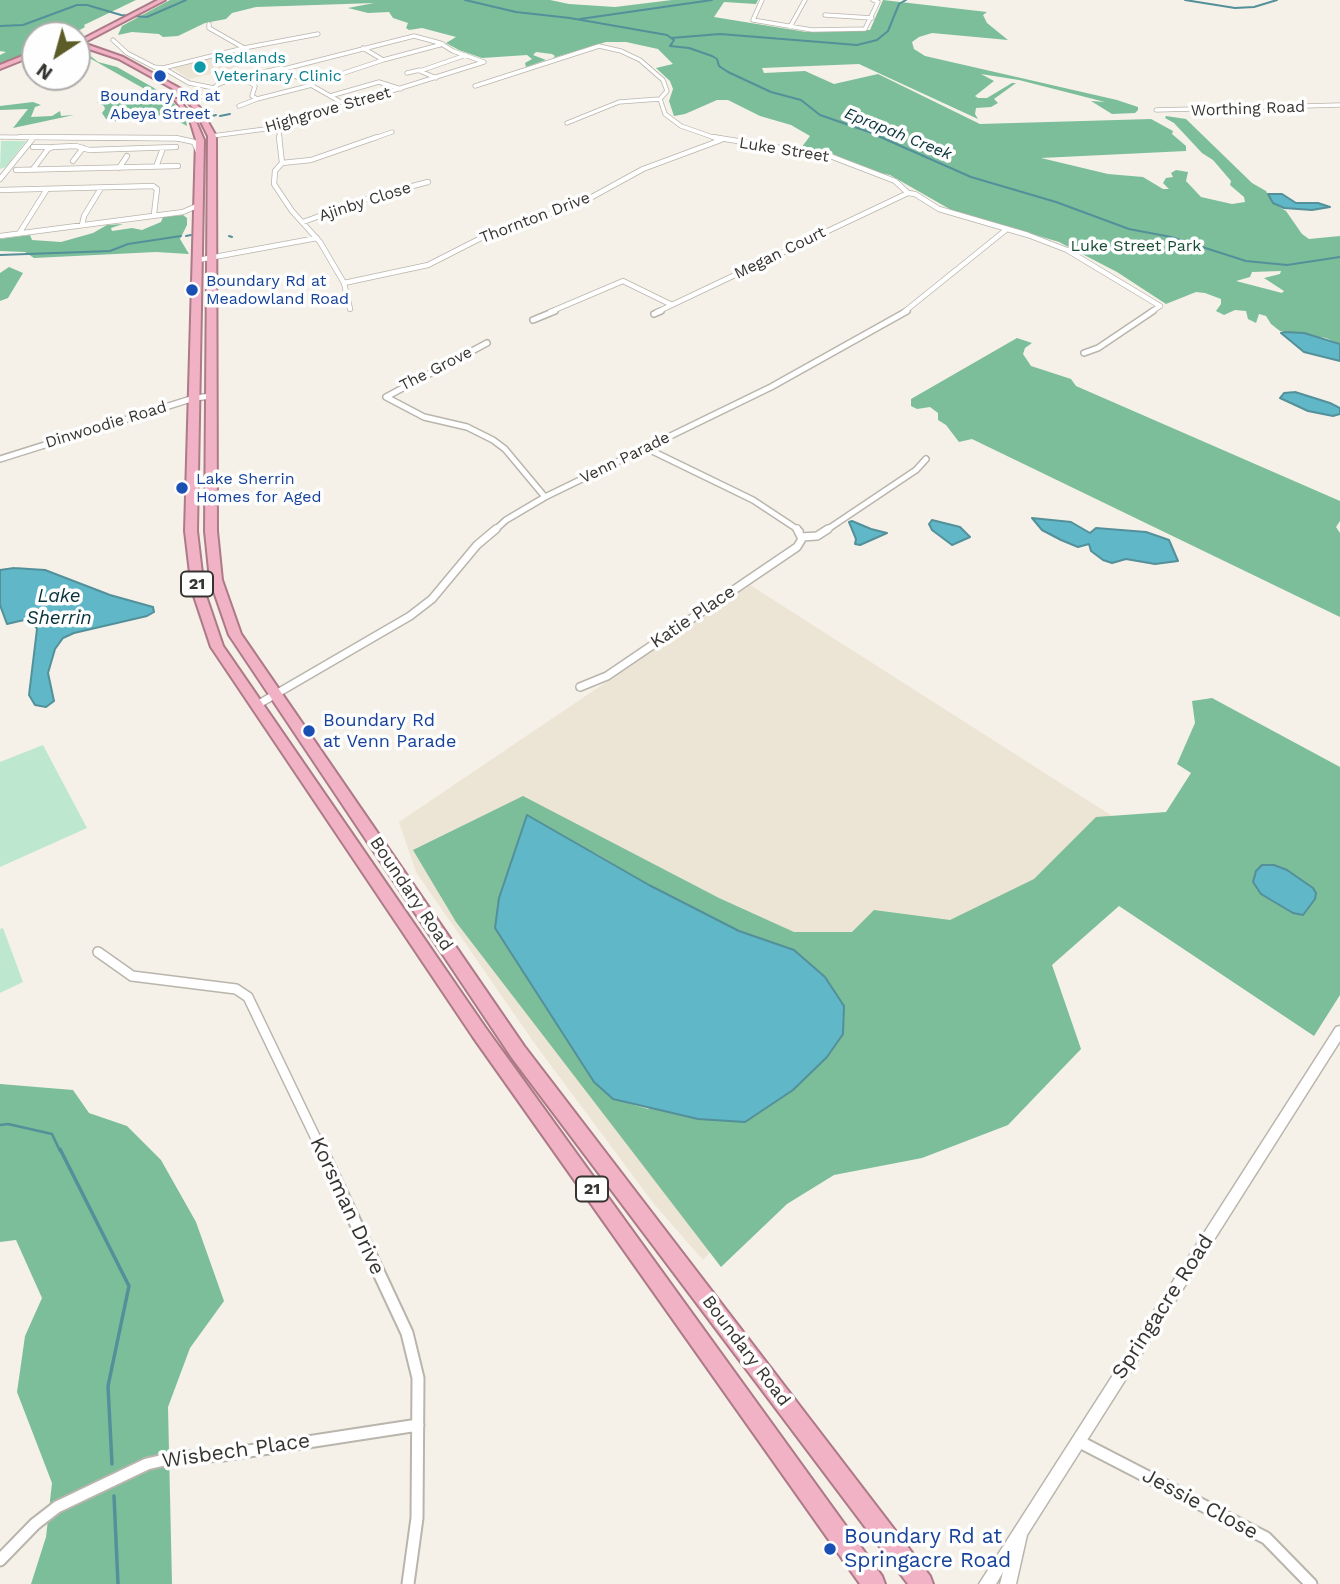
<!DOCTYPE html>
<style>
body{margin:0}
#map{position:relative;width:1340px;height:1584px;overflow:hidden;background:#f5f1e8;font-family:"Work Sans",sans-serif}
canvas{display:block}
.north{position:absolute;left:21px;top:21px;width:70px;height:70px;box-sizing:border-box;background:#fefefe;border:2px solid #aeadac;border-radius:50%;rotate:216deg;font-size:19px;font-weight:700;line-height:28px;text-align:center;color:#363431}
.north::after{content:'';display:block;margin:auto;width:24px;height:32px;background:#5c5c29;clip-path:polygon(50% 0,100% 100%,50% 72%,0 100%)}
</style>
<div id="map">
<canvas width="1340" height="1584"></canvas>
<div class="north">N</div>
</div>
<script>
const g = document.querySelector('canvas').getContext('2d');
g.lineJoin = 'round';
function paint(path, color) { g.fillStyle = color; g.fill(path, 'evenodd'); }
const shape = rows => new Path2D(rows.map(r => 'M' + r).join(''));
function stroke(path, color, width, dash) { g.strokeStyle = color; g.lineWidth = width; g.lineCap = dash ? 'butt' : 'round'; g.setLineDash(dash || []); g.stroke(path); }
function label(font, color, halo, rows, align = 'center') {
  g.font = font + ' "Work Sans",sans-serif'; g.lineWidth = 7; g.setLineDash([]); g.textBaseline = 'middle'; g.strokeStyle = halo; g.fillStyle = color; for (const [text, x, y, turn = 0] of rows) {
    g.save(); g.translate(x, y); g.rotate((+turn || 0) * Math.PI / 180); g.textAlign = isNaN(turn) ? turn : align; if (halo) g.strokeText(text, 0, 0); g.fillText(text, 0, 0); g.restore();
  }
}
const built = shape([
 [238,52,256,63,189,79,171,67],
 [750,585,1120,821,703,1260,654,1204,535,1044,416,872,399,822]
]);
const green = shape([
 [1,141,26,141,6,167,0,169],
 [43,745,87,828,0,867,0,762],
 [3,928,23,982,0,993,0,929]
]);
const forest = shape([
 [0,0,136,0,84,25,85,27,71,35,35,35,35,50,0,64,0,55,6,52,0,51],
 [170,0,550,0,569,4,615,7,672,0,758,0,756,4,724,2,714,17,806,32,870,30,883,0,987,12,983,15,987,23,1008,40,932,33,919,37,912,42,914,49,925,56,1117,100,1138,107,1138,110,1135,113,1112,114,1091,101,1105,102,1019,80,981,74,994,81,975,96,978,98,987,98,1012,83,1016,83,994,99,998,103,991,107,976,108,975,114,978,119,859,64,762,68,764,73,805,71,834,84,878,74,980,124,1151,119,1173,131,1172,134,1186,146,1186,151,1041,158,1108,174,1143,177,1163,189,1169,189,1163,183,1166,178,1173,177,1171,173,1176,170,1188,172,1186,181,1201,197,1232,204,1245,202,1244,197,1230,185,1231,181,1213,160,1202,153,1174,123,1165,118,1166,116,1186,119,1252,183,1266,191,1273,203,1286,211,1302,234,1309,239,1340,236,1340,344,1326,338,1280,331,1271,324,1266,316,1259,314,1256,323,1248,319,1246,311,1235,310,1224,315,1216,311,1221,304,1221,299,1205,293,1196,292,1166,304,1117,272,1059,242,953,211,890,175,871,171,833,154,801,148,810,136,791,125,760,116,728,100,717,100,685,114,674,116,669,101,673,89,670,81,656,68,673,64,658,49,626,42,606,42,553,58,555,56,552,54,536,52,533,55,546,60,526,67,525,63,532,59,527,55,482,58,459,50,446,43,456,37,422,28,409,30,406,28,408,23,393,18,389,12,368,13,348,8,374,3,256,7,232,13,226,19,205,23,178,36,163,37,159,34,132,32,118,35,122,26],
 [1281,271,1280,274,1264,278,1284,291,1282,293,1236,281,1250,277,1252,272],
 [77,51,88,54,98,62,117,67,154,88,170,99,185,116,187,126,170,117,144,119,144,111,119,116,119,122,106,119,102,113,105,109,104,106,97,102,137,97,150,92],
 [33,102,41,105,35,107,31,117,52,116,60,111,61,116,74,115,13,128,28,109,0,110,0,106],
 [183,215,187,218,187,225,180,239,189,254,156,252,34,258,25,252,0,251,0,239,30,235,32,240,61,242,93,233,107,225,123,224,111,228,112,231,132,228,142,230,161,222,163,217],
 [9,267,23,273,8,298,0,301,0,273],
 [1017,338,1032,343,1025,348,1023,354,1031,366,1071,379,1076,386,1340,501,1340,521,1336,527,1340,533,1340,617,972,439,959,442,946,425,938,420,938,413,930,407,917,409,911,406,911,399],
 [1212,698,1340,767,1340,995,1314,1036,1119,906,1052,965,1081,1049,1008,1125,922,1158,834,1175,787,1204,721,1267,456,922,413,850,523,796,719,898,794,932,852,932,874,910,950,920,1034,879,1096,817,1166,812,1191,773,1177,764,1195,723,1192,701],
 [595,853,649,885,739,931,794,950,825,977,648,1109,613,1099,594,1082,496,928],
 [1287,870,1313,888,1293,913,1261,894],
 [0,1084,73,1090,89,1113,127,1126,161,1160,196,1222,224,1301,190,1348,168,1407,172,1584,31,1584,46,1537,52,1483,17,1392,25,1336,42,1298,16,1240,0,1242]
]);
const water = shape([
 [1268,194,1282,194,1296,203,1318,203,1330,207,1312,210,1284,208,1273,203,1268,194],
 [1285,332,1304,333,1340,344,1340,361,1304,352,1281,333,1285,332],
 [1295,392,1330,403,1340,408,1340,414,1333,416,1308,411,1280,398,1284,393,1295,392],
 [1032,518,1071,522,1090,533,1096,528,1146,532,1169,540,1178,561,1155,564,1126,559,1112,563,1103,560,1091,551,1089,544,1078,547,1061,540,1042,530,1032,518],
 [932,520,960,527,970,537,952,545,932,530,929,524,932,520],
 [852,521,871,529,887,533,860,545,855,544,856,539,849,522,852,521],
 [14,568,45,570,110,595,153,607,154,612,147,616,74,633,63,638,55,649,48,673,54,701,46,707,35,705,29,695,37,629,32,621,24,620,7,624,0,605,0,570,14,568],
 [527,815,649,885,739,931,794,950,825,977,844,1006,843,1034,827,1057,793,1090,745,1122,698,1119,613,1099,594,1082,495,928,499,898,527,815],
 [1262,865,1274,865,1287,870,1313,888,1316,893,1315,899,1303,915,1293,913,1261,894,1253,882,1256,871,1262,865]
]);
const streamFar2 = shape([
 [465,0,516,12,570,18,667,35,674,40,670,46,689,48,712,56,717,59,719,66,728,72,771,92,801,100,820,115,869,132,971,177,1056,202,1129,229,1171,237,1246,261,1287,265,1340,257],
 [1185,0,1235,8,1254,7,1277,0],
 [580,19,712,0],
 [0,26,23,25,77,5,87,5,121,15,147,17,186,0],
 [671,38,720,34,857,45,877,40,888,31,899,4,906,0],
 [176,110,186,117],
 [212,116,216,115],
 [220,116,230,114],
 [186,236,191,235],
 [229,236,232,237],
 [0,255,110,251,128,244,181,236]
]);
const streamFar1 = shape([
 [0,1125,8,1124,52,1134,60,1151]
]);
const stream = shape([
 [60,1149,129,1286,108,1386,112,1464],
 [114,1496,118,1584]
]);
const minorFar5 = shape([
 [762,0,753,20,812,30,865,29,878,2,873,0],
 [825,15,872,18],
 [209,24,209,28,244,48],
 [790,27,805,0],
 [113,40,127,53,154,67,163,68,189,83,214,88],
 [383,60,443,44],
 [163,68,244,48,318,34],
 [284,69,414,36,440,43,453,51,484,62],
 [344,73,383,60,363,48],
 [407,73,420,70],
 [242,77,255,86,252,96,257,99,312,85],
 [436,78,420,71,466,55],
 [475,86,599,46,621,51,640,60,663,80,667,91,660,99,665,114,681,126,718,139],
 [330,96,379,82,401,89],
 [179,102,208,95,217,85,229,80,281,68,346,105],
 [239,106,257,99],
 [1156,110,1340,105],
 [567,123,619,102,660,99],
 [273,128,279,132,280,139],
 [212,136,273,128,484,62],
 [0,137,180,139],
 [372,139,392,132]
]);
const minorFar4 = shape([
 [20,137,176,138,194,142,200,156],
 [279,137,282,163,275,171,274,184,292,211,320,242,344,283,350,309],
 [713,137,830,156,895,181,908,193,915,194,939,209,1028,235,1067,250,1160,306,1151,312],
 [33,147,50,147],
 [73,161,83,148],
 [282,163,311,160,377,137],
 [156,167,163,148],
 [119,168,127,156],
 [33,169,48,149,53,147,76,146,89,150,176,147],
 [16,170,178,166],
 [0,179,34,137],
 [0,190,153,186,157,189,154,214],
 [303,222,378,195,428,182],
 [82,225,84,216,101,188],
 [20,232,47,189],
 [0,236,183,212,199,205],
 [198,260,317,238],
 [344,283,428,265,483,237,581,203,643,169,721,140],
 [550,312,623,281,672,305],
 [657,312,908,193],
 [904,312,1007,229]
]);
const minorFar3 = shape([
 [654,314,661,311],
 [533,320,555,311],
 [487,343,386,397,424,417,467,427,493,440,505,449,545,497],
 [1084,353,1098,348,1153,311],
 [646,448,753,500,800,531],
 [0,459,194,398,212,396],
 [494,531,506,520,545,497,771,387,907,311],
 [825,531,916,470,926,459]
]);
const minorFar2 = shape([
 [801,537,817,536,828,529],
 [580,687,607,676,797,547,802,539,797,529],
 [257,705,410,616,432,599,477,545,496,529]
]);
const minorFar1 = shape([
 [98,952,132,976,236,989,248,997,322,1151]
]);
const minor = shape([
 [321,1149,407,1333,418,1378,417,1518,408,1584],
 [1078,1441,1266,1538,1311,1584],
 [0,1560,35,1524,57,1507,147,1464,173,1458,223,1455,418,1425]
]);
const tertiary = shape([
 [1340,1026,1340,1041,1027,1535,1016,1584,1000,1584,1003,1572,996,1584,979,1584,1336,1027,1340,1026]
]);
const trunk = shape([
 [158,0,165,0,83,43,123,57,181,89,200,108,216,136,217,531,222,580,241,634,524,1046,930,1576,933,1584,908,1584,512,1058,229,635,210,580,205,531,208,136,195,110,177,91,119,59,77,45,77,42,158,0],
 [35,51,35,55,0,69,0,65,35,51],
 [174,99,178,99,195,119,204,140,197,531,204,590,223,646,485,1027,882,1576,885,1584,860,1584,473,1037,211,647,192,590,185,531,196,140,190,120,174,99]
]);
const markers = [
 [200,67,7,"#0f9aa8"],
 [160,76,7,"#1a4fb4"],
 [192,290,7,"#1a4fb4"],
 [182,488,7,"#1a4fb4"],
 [309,731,7,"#1a4fb4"],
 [830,1549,7,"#1a4fb4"]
];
const farCulturenames = [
 ["Redlands",214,58],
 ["Veterinary Clinic",214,76]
];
const farTransitnames = [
 ["Boundary Rd at",160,96,"center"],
 ["Abeya Street",160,114,"center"],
 ["Boundary Rd at",206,281],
 ["Meadowland Road",206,299],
 ["Lake Sherrin",196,479],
 ["Homes for Aged",196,497]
];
const farStreetnames = [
 ["Worthing Road",1248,109,-2],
 ["Highgrove Street",328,110,-16],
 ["Luke Street",784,150,9],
 ["Ajinby Close",365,202,-18],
 ["Thornton Drive",535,218,-21],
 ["Megan Court",780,253,-26],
 ["The Grove",436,369,-27],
 ["Dinwoodie Road",106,425,-17],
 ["Venn Parade",625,458,-26]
];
const farWaternames = [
 ["Eprapah Creek",898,134,22]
];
const farParknames = [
 ["Luke Street Park",1136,246]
];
const shields = [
 [197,584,32],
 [592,1189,32]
];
const shieldNames = [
 ["21",197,584],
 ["21",592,1189]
];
const streetNames = [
 ["Katie Place",693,617,-34],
 ["Boundary Road",411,894,56],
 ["Boundary Road",746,1351,53]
];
const transitNames = [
 ["Boundary Rd",323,721],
 ["at Venn Parade",323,742]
];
const waterNames = [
 ["Lake",59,596],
 ["Sherrin",59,618]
];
const nearStreetnames = [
 ["Korsman Drive",347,1206,65],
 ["Springacre Road",1163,1307,-57],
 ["Wisbech Place",236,1451,-8],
 ["Jessie Close",1200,1504,28]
];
const nearTransitnames = [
 ["Boundary Rd at",844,1537],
 ["Springacre Road",844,1561]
];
paint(built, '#ece4d4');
paint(green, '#bde8cf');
paint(forest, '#7bbe99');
paint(water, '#60b7c7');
stroke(water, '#53909a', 2);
stroke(streamFar2, '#53909a', 2);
stroke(streamFar1, '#53909a', 2.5);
stroke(stream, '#53909a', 3.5);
stroke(minorFar5, '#b9b5ac', 5);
stroke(minorFar4, '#b9b5ac', 6);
stroke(minorFar3, '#b9b5ac', 8);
stroke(minorFar2, '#b9b5ac', 10);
stroke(minorFar1, '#b9b5ac', 12);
stroke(minor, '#b9b5ac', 15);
stroke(tertiary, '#b9b5ac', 3);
stroke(trunk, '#ad7a87', 4);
stroke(minorFar5, '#fff', 3.5);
stroke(minorFar4, '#fff', 4.5);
stroke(minorFar3, '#fff', 5);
stroke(minorFar2, '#fff', 7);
stroke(minorFar1, '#fff', 9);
stroke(minor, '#fff', 11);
paint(tertiary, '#fff');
paint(trunk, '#f0b2c4');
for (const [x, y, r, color] of markers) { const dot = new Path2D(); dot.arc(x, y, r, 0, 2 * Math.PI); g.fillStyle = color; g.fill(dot); stroke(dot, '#fefefe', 2.5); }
label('16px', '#0d838f', '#fefefe', farCulturenames, 'left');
label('16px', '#164399', '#fefefe', farTransitnames, 'left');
label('16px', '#363431', '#fefefe', farStreetnames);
label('italic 16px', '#07333a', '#fefefe', farWaternames);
label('16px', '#1a4d35', '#fefefe', farParknames);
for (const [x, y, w] of shields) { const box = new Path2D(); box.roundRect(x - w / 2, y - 12.5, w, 25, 5); g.fillStyle = '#fefefe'; g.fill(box); stroke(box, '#363431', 2); }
label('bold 16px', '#363431', null, shieldNames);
label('18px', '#363431', '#fefefe', streetNames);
label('18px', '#164399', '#fefefe', transitNames, 'left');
label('italic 19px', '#07333a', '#fefefe', waterNames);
label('21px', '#363431', '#fefefe', nearStreetnames);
label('21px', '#164399', '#fefefe', nearTransitnames, 'left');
</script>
